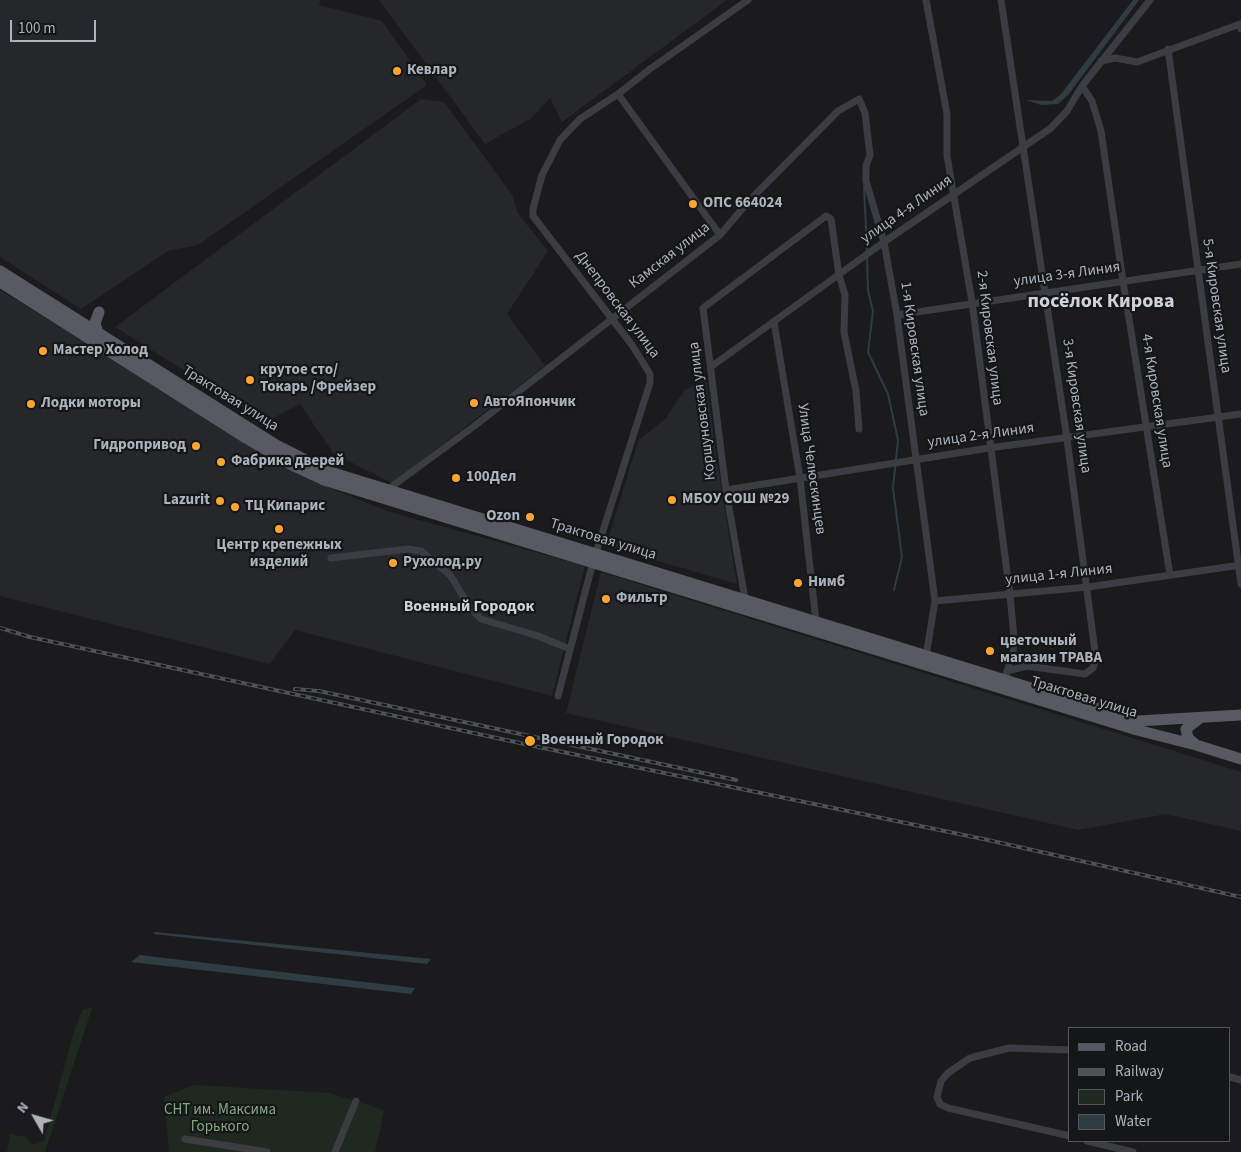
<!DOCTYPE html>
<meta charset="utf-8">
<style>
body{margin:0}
#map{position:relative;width:1241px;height:1152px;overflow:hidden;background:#1b1b1d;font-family:"Source Sans 3",sans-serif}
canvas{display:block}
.legend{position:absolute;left:1068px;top:1027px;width:162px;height:115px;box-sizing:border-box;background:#151618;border:1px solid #52555a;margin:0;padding:6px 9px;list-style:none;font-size:15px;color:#adb3bd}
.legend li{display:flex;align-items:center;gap:10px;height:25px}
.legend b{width:25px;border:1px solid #52555a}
.north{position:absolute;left:10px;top:1092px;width:50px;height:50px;-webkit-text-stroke:4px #151618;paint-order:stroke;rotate:308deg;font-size:14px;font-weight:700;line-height:20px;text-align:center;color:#adb3bd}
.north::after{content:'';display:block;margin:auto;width:18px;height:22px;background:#adb3bd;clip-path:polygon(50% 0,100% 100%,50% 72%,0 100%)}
.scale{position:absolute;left:10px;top:20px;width:86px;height:22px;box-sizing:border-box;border:2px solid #adb3bd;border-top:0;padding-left:6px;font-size:15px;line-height:18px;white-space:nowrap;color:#adb3bd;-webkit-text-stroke:4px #151618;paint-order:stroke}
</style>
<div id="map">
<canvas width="1241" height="1152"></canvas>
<ul class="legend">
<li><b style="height:6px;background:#575a62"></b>Road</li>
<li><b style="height:6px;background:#4e5158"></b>Railway</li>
<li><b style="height:14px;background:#202920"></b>Park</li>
<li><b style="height:14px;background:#2f3c43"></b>Water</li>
</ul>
<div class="north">N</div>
<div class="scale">100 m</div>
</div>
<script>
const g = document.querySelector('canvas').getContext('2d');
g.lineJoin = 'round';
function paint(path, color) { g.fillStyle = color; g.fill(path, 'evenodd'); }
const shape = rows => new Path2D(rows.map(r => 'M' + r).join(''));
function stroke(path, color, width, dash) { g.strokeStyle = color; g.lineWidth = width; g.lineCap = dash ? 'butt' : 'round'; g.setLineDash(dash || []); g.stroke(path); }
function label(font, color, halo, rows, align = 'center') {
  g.font = font + ' "Source Sans 3",sans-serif'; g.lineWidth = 4.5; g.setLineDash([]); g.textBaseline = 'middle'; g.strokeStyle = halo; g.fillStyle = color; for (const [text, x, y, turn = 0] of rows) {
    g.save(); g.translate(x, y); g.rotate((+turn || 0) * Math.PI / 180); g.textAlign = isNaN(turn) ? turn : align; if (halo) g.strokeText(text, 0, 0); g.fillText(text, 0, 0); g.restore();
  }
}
const built = shape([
 [0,0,320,0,319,5,382,21,427,85,198,245,168,251,81,309,0,257],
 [379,0,727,0,562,122,550,98,530,119,485,144],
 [421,99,444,102,513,196,517,212,548,251,507,314,545,366,392,483,333,453,300,404,266,422,115,327],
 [0,290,313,481,387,511,585,566,552,696,295,630,270,664,0,596],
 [706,378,716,454,737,584,606,546,638,441,666,418,684,391],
 [601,572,1241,772,1241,831,1166,814,1078,830,566,713]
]);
const green = shape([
 [92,1008,45,1152,7,1152,10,1134,26,1137,32,1145,44,1141,74,1031,83,1009],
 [194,1085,330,1093,384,1110,375,1152,169,1152,164,1097]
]);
const water = shape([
 [1133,0,1139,0,1068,95,1058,104,1041,105,1026,100,1052,101,1061,94],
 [155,932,431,959,427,964,153,934],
 [140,955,415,988,411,994,131,962]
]);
const stream = shape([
 [864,186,867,251],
 [867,256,868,291,873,311,868,352,888,394,898,440,893,488,902,557,894,590]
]);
const minor = shape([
 [926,0,947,114,947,156,972,302,1010,595,1014,638,1013,653,1006,675],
 [1001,0,1067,439,1096,659,1093,668,1085,674,1027,666,1007,671],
 [1168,49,1241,584],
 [1101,61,1115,58,1137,62,1240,24,1241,29],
 [1082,86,1092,101,1101,131,1123,281,1170,575],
 [618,94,720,235],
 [897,315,1241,264],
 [774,322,800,478,816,621],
 [712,366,884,242,1051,128,1067,111,1082,86,1150,0],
 [387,490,473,427,720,235,748,202,838,111,859,99,865,113,870,155,866,166,866,181,884,242,897,315,935,601],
 [726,490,989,448,1241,414],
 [331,558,408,549,421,551,450,575,469,606,481,619,538,636,570,649],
 [745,599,726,490,703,308,826,216,831,219,839,275,845,295,844,332,856,391,859,429],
 [926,656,935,601,1088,587,1241,565],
 [558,696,593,562,650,383,650,374,632,345,533,216,533,209,542,175,560,140,580,119,618,94,650,69,748,0],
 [1070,1050,1009,1048,970,1058,948,1073,941,1081,937,1097,940,1104,948,1108,1070,1136],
 [1230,1077,1241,1080],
 [185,1139,267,1152],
 [1087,1141,1133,1152],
 [335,1152,356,1101]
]);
const primary = shape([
 [0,271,276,445,327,471,1138,721,1241,715],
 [0,282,246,438,292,465,324,480,1137,730,1196,745],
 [98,333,95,323,99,312],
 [1200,718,1186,729,1188,738,1196,745,1241,759]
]);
const rail = shape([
 [0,628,30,637,529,745,988,840,1241,897],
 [295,689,319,691,736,780]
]);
const markers = [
 [397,71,5,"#fda433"],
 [693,204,5,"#fda433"],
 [43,351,5,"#fda433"],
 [250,380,5,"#fda433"],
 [474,403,5,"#fda433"],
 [31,404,5,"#fda433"],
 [196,446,5,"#fda433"],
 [221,462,5,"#fda433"],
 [456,478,5,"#fda433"],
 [672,500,5,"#fda433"],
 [220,501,5,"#fda433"],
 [235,507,5,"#fda433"],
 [530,517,5,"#fda433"],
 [279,529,5,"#fda433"],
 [393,563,5,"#fda433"],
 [798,583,5,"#fda433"],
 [606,599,5,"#fda433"],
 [990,651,5,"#fda433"],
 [530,741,6,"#fda433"]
];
const poiNames = [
 ["Кевлар",407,71],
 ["ОПС 664024",703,204],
 ["Мастер Холод",53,351],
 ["крутое сто/",260,371],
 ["Токарь /Фрейзер",260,388],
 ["АвтоЯпончик",484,403],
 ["Лодки моторы",41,404],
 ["Гидропривод",186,446,"right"],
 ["Фабрика дверей",231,462],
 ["100Дел",466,478],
 ["МБОУ СОШ №29",682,500],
 ["Lazurit",210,501,"right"],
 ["ТЦ Кипарис",245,507],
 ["Ozon",520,517,"right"],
 ["Центр крепежных",279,546,"center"],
 ["изделий",279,563,"center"],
 ["Рухолод.ру",403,563],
 ["Нимб",808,583],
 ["Фильтр",616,599],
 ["цветочный",1000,642],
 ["магазин ТРАВА",1000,659],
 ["Военный Городок",541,741]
];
const streetNames = [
 ["улица 4-я Линия",907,210,-35],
 ["Камская улица",670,256,-38],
 ["улица 3-я Линия",1067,275,-8],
 ["Днепровская улица",617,305,53],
 ["5-я Кировская улица",1216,306,82],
 ["2-я Кировская улица",989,338,83],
 ["1-я Кировская улица",914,349,82],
 ["Трактовая улица",230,399,32],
 ["4-я Кировская улица",1156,401,81],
 ["3-я Кировская улица",1076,406,82],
 ["Коршуновская улица",703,411,-97],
 ["улица 2-я Линия",981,436,-8],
 ["Улица Челюскинцев",811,469,82],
 ["Трактовая улица",603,540,17],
 ["улица 1-я Линия",1059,575,-6],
 ["Трактовая улица",1084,698,17]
];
const parkNames = [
 ["СНТ им. Максима",220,1111],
 ["Горького",220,1128]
];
const neighbourhoodNames = [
 ["Военный Городок",469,607]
];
const districtNames = [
 ["посёлок Кирова",1101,303]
];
paint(built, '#26272a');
paint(green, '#202920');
paint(water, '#2f3c43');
stroke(stream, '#2f3c43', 2);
stroke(minor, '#3b3d42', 7);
stroke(primary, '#575a62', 11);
stroke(rail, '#4e5158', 4);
stroke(rail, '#151618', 2, [5.5]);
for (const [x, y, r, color] of markers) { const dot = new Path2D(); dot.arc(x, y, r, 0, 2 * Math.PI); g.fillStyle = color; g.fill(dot); stroke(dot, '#151618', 2); }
label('bold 15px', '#adb3bd', '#151618', poiNames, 'left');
label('15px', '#adb3bd', '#151618', streetNames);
label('15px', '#84a983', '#151618', parkNames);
label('bold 16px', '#ced2d9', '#151618', neighbourhoodNames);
label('bold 20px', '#ced2d9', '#151618', districtNames);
</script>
